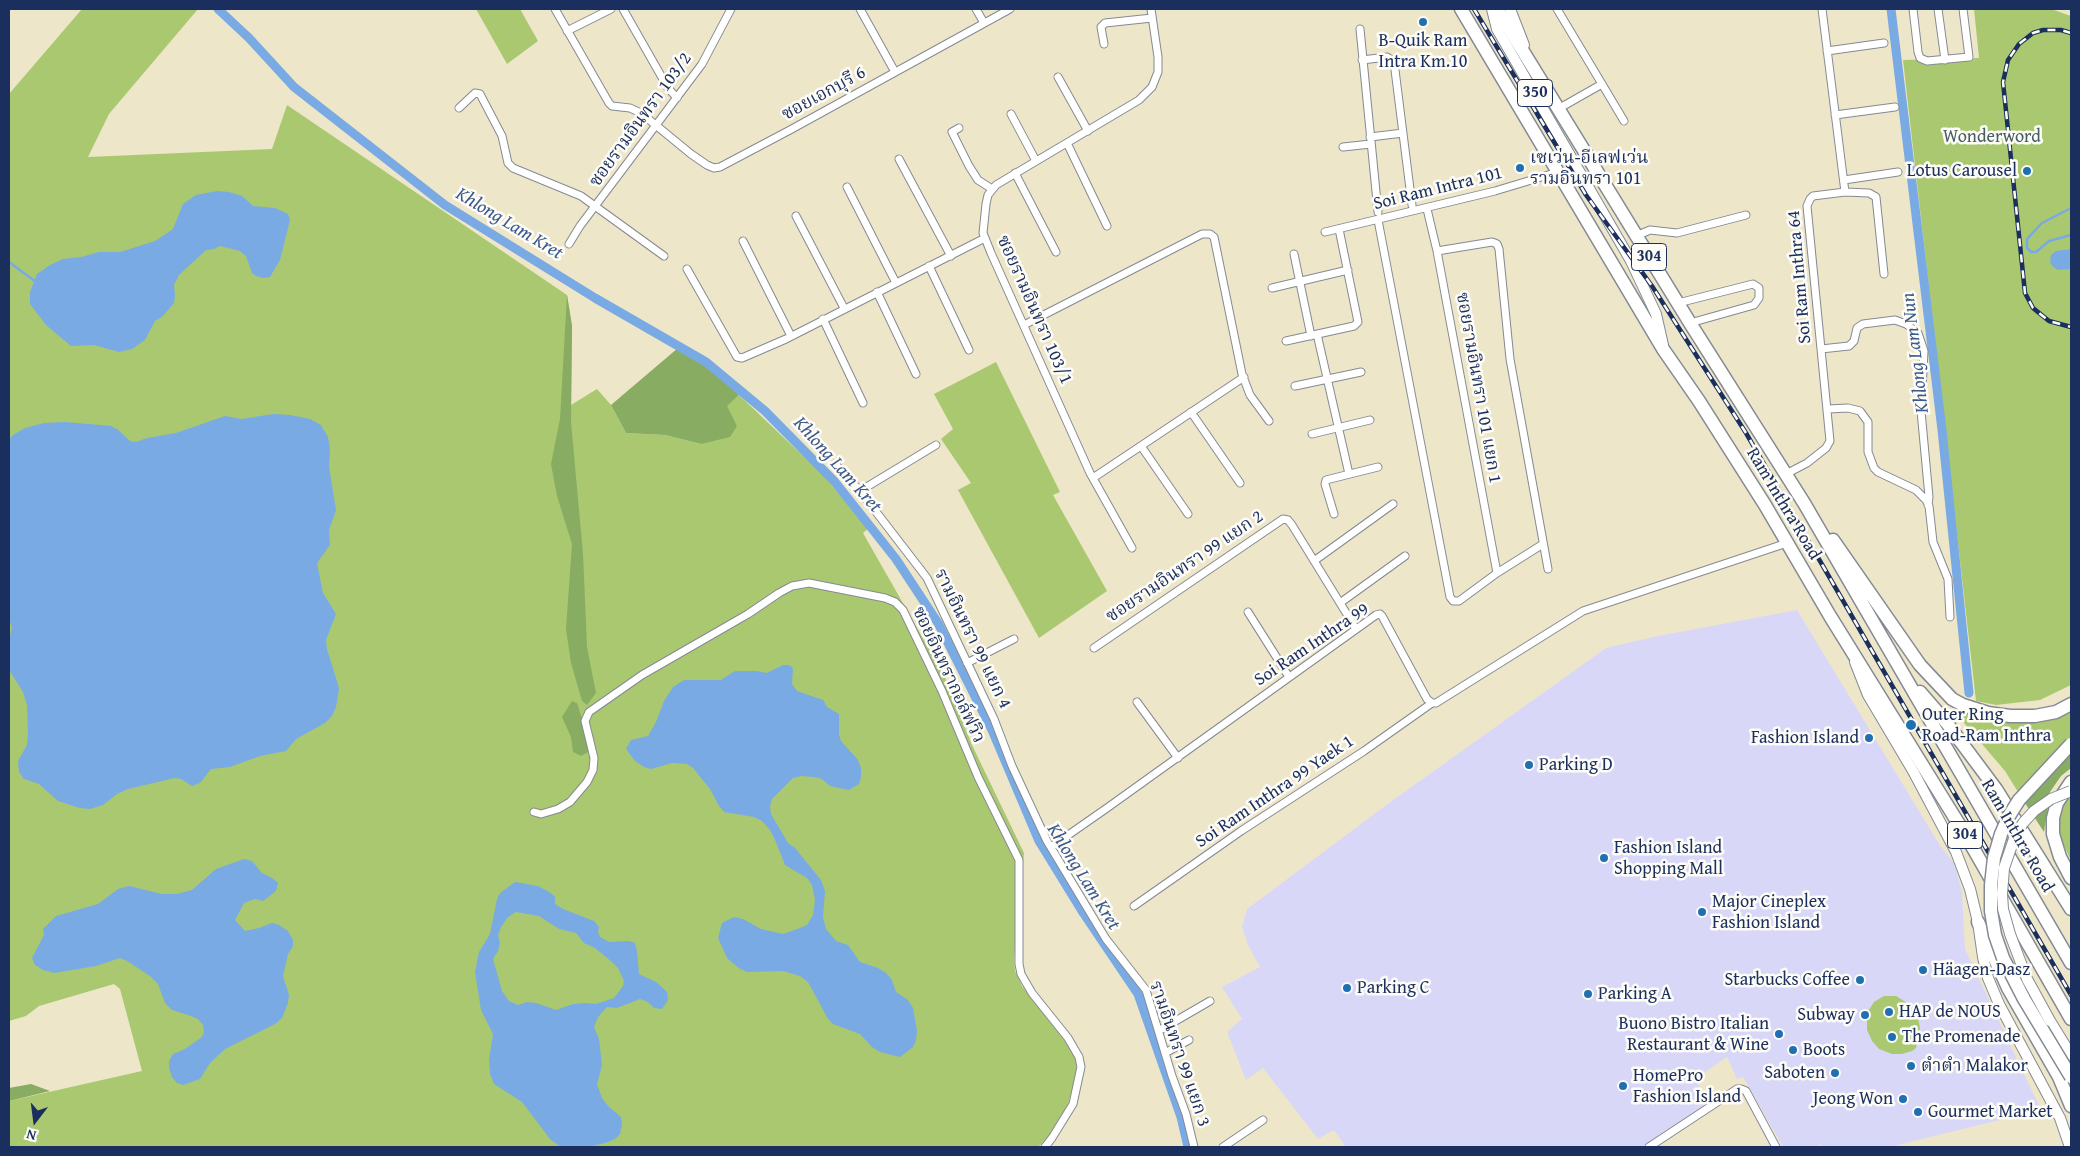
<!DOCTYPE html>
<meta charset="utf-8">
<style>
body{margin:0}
#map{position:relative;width:2080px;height:1156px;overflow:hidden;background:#eee6c9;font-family:"Gentium Book Plus",serif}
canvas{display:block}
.frame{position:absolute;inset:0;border:10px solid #1b2f5e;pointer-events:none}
.north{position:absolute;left:10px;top:1096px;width:50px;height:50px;-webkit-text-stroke:4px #fdfcf7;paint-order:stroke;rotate:195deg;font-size:14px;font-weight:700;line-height:20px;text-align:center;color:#1b2f5e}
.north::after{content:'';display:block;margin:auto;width:18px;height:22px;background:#1b2f5e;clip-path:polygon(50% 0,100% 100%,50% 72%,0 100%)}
</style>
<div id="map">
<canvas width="2080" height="1156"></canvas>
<div class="frame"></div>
<div class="north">N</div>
</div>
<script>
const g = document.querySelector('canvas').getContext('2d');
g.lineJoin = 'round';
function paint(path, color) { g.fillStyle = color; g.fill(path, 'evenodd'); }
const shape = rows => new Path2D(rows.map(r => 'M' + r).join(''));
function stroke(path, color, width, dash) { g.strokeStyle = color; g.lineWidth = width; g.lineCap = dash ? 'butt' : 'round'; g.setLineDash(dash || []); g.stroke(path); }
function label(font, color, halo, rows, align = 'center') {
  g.font = font + ' "Gentium Book Plus","Noto Serif Thai",serif'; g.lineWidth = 5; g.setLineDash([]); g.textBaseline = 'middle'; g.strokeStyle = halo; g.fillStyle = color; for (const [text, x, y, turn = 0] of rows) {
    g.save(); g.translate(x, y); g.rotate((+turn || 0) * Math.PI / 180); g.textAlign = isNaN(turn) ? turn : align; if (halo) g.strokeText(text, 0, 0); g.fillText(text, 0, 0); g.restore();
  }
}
const built = shape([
 [1797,610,1939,844,1954,863,1962,892,1965,949,2041,1110,1889,1147,1823,1147,1821,1144,1814,1147,1783,1147,1743,1077,1737,1079,1727,1057,1695,1079,1711,1104,1645,1147,1346,1147,1334,1130,1318,1139,1263,1068,1246,1080,1227,1032,1242,1019,1222,987,1260,967,1248,945,1242,927,1247,909,1389,803,1606,648,1653,637]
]);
const green = shape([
 [82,9,198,9,109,114,88,157,272,149,287,105,567,295,572,326,571,405,597,389,611,405,626,433,665,435,701,444,737,426,726,406,739,395,823,475,869,528,863,533,945,677,972,745,1024,853,1014,959,1015,971,1022,986,1075,1054,1076,1062,1077,1072,1067,1108,1053,1133,1038,1147,9,1147,9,1101,142,1071,120,989,114,984,39,1006,26,1016,9,1021,9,94],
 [476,9,520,9,538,41,507,64],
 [1974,9,2051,9,2071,16,2071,685,2040,700,1996,705,1976,701,1903,60,1979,58],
 [996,362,1060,492,1053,495,1107,591,1039,638,958,490,971,483,941,439,953,429,934,394],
 [2071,707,2071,748,2023,800,2005,771,1964,723,1957,709,1985,720,2014,723,2056,716],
 [2071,791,2071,861,2059,834,2060,807],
 [1884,996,1896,996,1912,1006,1918,1018,1920,1028,1916,1048,1912,1051,1902,1054,1892,1054,1879,1049,1872,1041,1867,1030,1867,1013,1874,1002]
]);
const forest = shape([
 [567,295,572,326,571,422,583,554,587,647,596,693,587,705,582,701,571,663,566,629,572,544,557,496,551,464,560,419],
 [678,348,706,365,739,395,727,406,737,426,730,437,701,444,665,435,626,433,611,405],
 [572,701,577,703,587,734,588,752,581,756,573,752,571,737,562,717],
 [2071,748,2071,768,2061,776,2050,792,2044,832,2023,800],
 [31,1084,50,1091,9,1101,9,1088]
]);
const water = shape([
 [217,191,229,192,242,196,253,206,275,208,288,214,290,220,280,260,270,277,263,278,256,276,252,273,246,256,240,251,220,246,214,249,206,250,179,275,174,285,175,296,174,303,162,317,155,321,145,340,132,349,119,352,94,345,71,346,46,325,30,304,30,292,37,274,50,265,63,259,81,257,99,252,120,252,155,241,173,229,183,204,196,195],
 [2071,249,2071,269,2058,270,2052,266,2050,262,2051,255,2056,251],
 [273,414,290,415,310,419,321,425,328,437,330,450,329,467,336,510,329,530,330,545,317,563,323,593,336,614,326,640,327,649,339,688,336,707,332,716,325,723,296,739,286,751,260,756,230,767,211,769,200,783,192,786,181,779,175,778,128,789,117,794,103,805,90,809,80,808,58,801,39,784,24,779,19,772,18,761,27,745,28,734,27,705,23,692,9,670,9,640,12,627,9,619,9,440,13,435,25,428,44,423,65,422,111,426,117,429,130,441,136,442,147,438,176,433,225,416,242,419],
 [783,665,789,665,793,668,792,684,797,691,823,700,827,707,839,714,839,735,841,741,858,760,861,768,861,778,859,784,849,790,830,786,822,779,815,777,801,776,793,778,772,799,770,806,771,814,788,843,795,848,821,880,825,891,823,917,826,929,836,941,848,945,860,962,878,968,886,973,892,980,896,992,908,1000,913,1008,917,1031,916,1040,913,1047,900,1057,880,1052,872,1047,860,1034,833,1024,828,1019,808,982,800,976,783,971,748,972,740,969,727,958,718,938,722,923,734,917,743,919,761,929,783,934,800,928,807,925,813,915,815,900,812,885,807,878,785,865,776,842,770,830,762,821,754,817,724,812,719,806,710,789,693,768,687,764,672,763,651,769,644,767,635,761,626,749,631,740,648,736,656,722,664,701,673,687,684,680,721,680,735,671,757,671,767,673],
 [244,859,252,861,262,873,272,878,278,883,276,891,263,901,255,899,244,903,235,920,245,931,259,928,272,923,279,925,288,931,293,940,293,946,288,954,283,976,289,995,288,1003,282,1018,275,1024,225,1049,210,1063,200,1079,183,1085,177,1083,172,1077,169,1068,169,1061,173,1054,185,1049,202,1037,204,1032,203,1025,198,1019,191,1016,172,1010,165,1003,158,984,150,976,127,961,120,958,96,966,54,973,43,970,35,965,32,958,44,935,43,929,56,916,98,904,118,889,129,886,162,894,177,894,192,890,216,869],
 [515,882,538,886,551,893,555,897,555,904,563,909,594,921,599,927,598,932,600,937,609,942,629,941,635,943,637,951,639,974,656,982,667,992,668,1000,662,1009,654,1008,648,1002,640,999,617,1008,607,1007,598,1017,594,1027,599,1039,602,1065,597,1084,602,1098,608,1106,621,1117,622,1125,620,1134,615,1139,605,1143,587,1147,561,1147,550,1139,522,1102,494,1084,490,1074,489,1060,493,1034,481,1010,475,972,479,952,490,934,497,899,500,893],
 [516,912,539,916,559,929,576,933,584,943,595,948,612,962,618,968,624,981,623,986,614,998,596,1004,586,1003,573,1004,556,1010,536,1003,527,1002,518,1005,509,1001,502,991,493,959,498,951,500,943,498,935,501,927,508,917]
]);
const stream = shape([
 [2071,208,2042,223,2027,239,2027,248,2031,252,2036,252,2049,241,2071,235],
 [9,262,36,282]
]);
const canal = shape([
 [218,9,249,38,294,87,445,205,595,298,706,362,765,411,835,482,896,559,938,623,992,730,1039,841,1082,911,1138,994,1181,1117,1188,1147],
 [1891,9,1942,430,1969,693]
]);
const street = shape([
 [555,9,609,103,612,106,630,108,641,113,691,154,707,165,714,168,720,167,790,130,1010,9],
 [623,9,668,88,677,98],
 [860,9,895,72],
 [976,9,984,23],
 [1557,9,1602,84,1558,109],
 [1822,9,1845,192],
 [1913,9,1918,52,1920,58,1927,61,1969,57,1963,9],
 [1938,9,1945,60],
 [1360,29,1378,212],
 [567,31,611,9],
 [1104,44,1101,27,1105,23,1152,18],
 [1827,51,1884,43],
 [1362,60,1387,57,1394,62,1412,205],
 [1058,77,1088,131],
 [1602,84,1624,121],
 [459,108,475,93,480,94,502,136,508,163,513,168,581,196,664,256],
 [1011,114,1036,161],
 [1835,115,1895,107],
 [959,128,952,132,969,166,978,180,992,189],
 [1370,137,1403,133],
 [1067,143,1107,226],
 [1343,147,1371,144],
 [899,159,951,256],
 [1015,173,1056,252],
 [1844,180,1898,172],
 [847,187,896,283],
 [1427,209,1437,251,1497,573],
 [796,216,844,308],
 [1378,220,1450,597,1453,601,1459,601,1497,573,1543,544],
 [1325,232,1495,191,1558,172],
 [1636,236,1650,230,1677,233,1746,215],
 [743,241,791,336],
 [569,244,580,226,702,64,731,9],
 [1437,251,1492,242,1497,244,1499,249,1510,359,1548,569],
 [1294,254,1311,336],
 [929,266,969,350],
 [687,269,737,357,742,358,786,339,985,238],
 [1272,288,1348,270],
 [877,292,916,374],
 [1678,303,1753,284,1759,288,1759,298,1754,305,1690,323],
 [823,319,863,403],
 [1024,325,1202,234,1210,234,1214,237,1242,374,1250,395,1269,421],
 [1317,334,1349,474],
 [1286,341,1354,326,1358,322,1339,229],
 [1821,349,1849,346,1854,341,1857,328,1863,324,1895,320,1906,324,1918,333,1924,351,1921,411,1929,497,1928,505],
 [1295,386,1361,372],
 [1828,409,1848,408,1860,411,1868,422,1868,452,1874,468,1878,472,1916,490,1926,500,1929,506,1933,542,1948,579,1950,617],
 [1191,412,1240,483],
 [1312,434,1370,420],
 [1141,446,1188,514],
 [835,464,860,491,927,578,994,719,1012,766,1047,841,1106,939,1146,990,1172,1076,1186,1114,1194,1147],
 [1786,474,1807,463,1826,448,1830,441,1807,206,1810,199,1813,196,1845,192,1869,193,1876,197,1884,274],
 [1093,478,1244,377],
 [860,491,936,445],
 [1334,514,1325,484,1326,480,1378,467],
 [1132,548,1090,473,991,253,983,233,986,204,988,195,996,185,1139,100,1152,87,1158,72,1158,57,1151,9],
 [1314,561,1393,504],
 [1340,603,1405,556],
 [1248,612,1289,677],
 [1094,648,1283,519,1288,520,1292,525,1356,629],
 [967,663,1014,639],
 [1137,702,1178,758],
 [534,812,541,814,558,809,570,802,587,782,593,770,594,758,585,721,589,712,642,675,748,614,779,593,792,586,809,583,885,598,895,602,903,610,942,691,978,777,1019,860,1019,964,1021,974,1032,993,1068,1038,1079,1057,1081,1067,1073,1104,1052,1138,1045,1147],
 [1051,847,1107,808,1376,615,1380,614,1382,616,1427,699,1432,703,1436,703,1583,611,1787,543],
 [1134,906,1241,831,1364,751,1432,703],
 [1160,1030,1210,1001],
 [1165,1053,1189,1040],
 [1223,1147,1263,1120],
 [1649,1147,1737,1089,1741,1089,1746,1091,1776,1147]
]);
const secondary = shape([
 [1855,662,1868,695,1913,771,1956,852,1970,889,1978,922,1983,957,1988,978,1999,1004,2060,1118,2070,1147]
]);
const primary = shape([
 [1492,9,1497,29,1631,261,1656,314,1663,345],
 [1510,9,1524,45],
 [2050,1021,2071,1055]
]);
const highway = shape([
 [1461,9,1663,349,1699,401,1765,505,1830,616,1965,834,2071,1019],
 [1497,9,1690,323,1804,503,2071,963],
 [1833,540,1920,665,1952,699,1963,705,1988,713,2010,716,2035,716,2056,712,2071,704],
 [1920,692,1946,722,1996,789,2071,909],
 [2071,782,2057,803,2053,818,2053,834,2060,857,2071,878],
 [1978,922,2008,988,2059,1077,2071,1106]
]);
const rail = shape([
 [1474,9,1586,195,1652,286,1746,433,2071,995],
 [2071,33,2061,30,2043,30,2033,33,2019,44,2008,60,2003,82,2025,293,2033,308,2049,321,2071,327]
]);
const primaryBridge = shape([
 [2050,1021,2027,979,2010,934,2003,909,2002,894,2004,868,2015,836,2023,823,2034,811,2051,799,2071,791]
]);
const highwayBridge = shape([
 [2071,744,2019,800,2009,816,2001,834,1994,858,1991,885,1991,911,1995,935,2003,958,2024,999,2071,1077]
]);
const markers = [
 [1423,22,5,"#1f6fb2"],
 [1520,168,5,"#1f6fb2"],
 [2027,171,5,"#1f6fb2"],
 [1911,725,6,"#1f6fb2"],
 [1869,738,5,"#1f6fb2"],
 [1529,765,5,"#1f6fb2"],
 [1604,858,5,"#1f6fb2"],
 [1702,912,5,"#1f6fb2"],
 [1923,970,5,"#1f6fb2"],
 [1860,980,5,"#1f6fb2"],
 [1347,988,5,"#1f6fb2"],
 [1588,994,5,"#1f6fb2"],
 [1889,1012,5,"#1f6fb2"],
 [1865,1015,5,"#1f6fb2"],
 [1779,1034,5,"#1f6fb2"],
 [1892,1037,5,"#1f6fb2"],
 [1793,1050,5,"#1f6fb2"],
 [1911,1066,5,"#1f6fb2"],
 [1835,1073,5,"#1f6fb2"],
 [1623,1086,5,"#1f6fb2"],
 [1903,1099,5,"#1f6fb2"],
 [1918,1112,5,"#1f6fb2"]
];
const shields = [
 [1535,93,35],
 [1649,257,35],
 [1965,835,35]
];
const shieldNames = [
 ["350",1535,93],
 ["304",1649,257],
 ["304",1965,835]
];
const poiNames = [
 ["B-Quik Ram",1423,41,"center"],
 ["Intra Km.10",1423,62,"center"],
 ["เซเว่น-อีเลฟเว่น",1530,158],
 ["รามอินทรา 101",1530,179],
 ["Lotus Carousel",2017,171,"right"],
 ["Outer Ring",1922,715],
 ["Road-Ram Inthra",1922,736],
 ["Fashion Island",1859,738,"right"],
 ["Parking D",1539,765],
 ["Fashion Island",1614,848],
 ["Shopping Mall",1614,869],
 ["Major Cineplex",1712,902],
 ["Fashion Island",1712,923],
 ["Häagen-Dasz",1933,970],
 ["Starbucks Coffee",1850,980,"right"],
 ["Parking C",1357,988],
 ["Parking A",1598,994],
 ["HAP de NOUS",1899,1012],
 ["Subway",1855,1015,"right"],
 ["Buono Bistro Italian",1769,1024,"right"],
 ["Restaurant & Wine",1769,1045,"right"],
 ["The Promenade",1902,1037],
 ["Boots",1803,1050],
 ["ตำตำ Malakor",1921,1066],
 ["Saboten",1825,1073,"right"],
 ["HomePro",1633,1076],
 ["Fashion Island",1633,1097],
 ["Jeong Won",1893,1099,"right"],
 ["Gourmet Market",1928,1112]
];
const streetNames = [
 ["ซอยเอกบุรี 6",824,94,-29],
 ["ซอยรามอินทรา 103/2",641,120,-54],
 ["Soi Ram Intra 101",1438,189,-14],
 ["Soi Ram Inthra 64",1800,277,-95],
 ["ซอยรามอินทรา 103/1",1034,310,66],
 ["ซอยรามอินทรา 101 แยก 1",1478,388,80],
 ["Ram Inthra Road",1783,504,59],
 ["ซอยรามอินทรา 99 แยก 2",1185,567,-34],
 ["รามอินทรา 99 แยก 4",972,639,64],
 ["Soi Ram Inthra 99",1312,645,-34],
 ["ซอยอินทรากอล์ฟวิว",948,675,65],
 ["Soi Ram Inthra 99 Yaek 1",1275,792,-34],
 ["Ram Inthra Road",2017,836,60],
 ["รามอินทรา 99 แยก 3",1179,1054,71]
];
const parkNames = [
 ["Wonderword",1992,137]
];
const waterNames = [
 ["Khlong Lam Kret",509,224,31],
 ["Khlong Lam Nun",1916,353,-97],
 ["Khlong Lam Kret",837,465,48],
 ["Khlong Lam Kret",1083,877,58]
];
paint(built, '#d8d7f8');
paint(green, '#aac870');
paint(forest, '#87ac62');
paint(water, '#79aae4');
stroke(stream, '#79aae4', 2.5);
stroke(canal, '#79aae4', 9);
stroke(street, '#848a94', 9);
stroke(secondary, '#848a94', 12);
stroke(primary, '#848a94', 12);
stroke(highway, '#848a94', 15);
stroke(street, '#fff', 7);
stroke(secondary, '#fff', 10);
stroke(primary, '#fff', 10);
stroke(highway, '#fff', 12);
stroke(rail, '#1b2f5e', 4.5);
stroke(rail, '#fdfcf7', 2.5, [8]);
stroke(primaryBridge, '#848a94', 12, []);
stroke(highwayBridge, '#848a94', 15, []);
stroke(primaryBridge, '#fff', 10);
stroke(highwayBridge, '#fff', 12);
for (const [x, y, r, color] of markers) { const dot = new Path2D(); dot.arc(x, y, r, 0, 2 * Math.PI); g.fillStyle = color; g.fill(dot); stroke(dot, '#fdfcf7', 2); }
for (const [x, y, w] of shields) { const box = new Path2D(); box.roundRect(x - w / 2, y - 13.5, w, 27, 4); g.fillStyle = '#fdfcf7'; g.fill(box); stroke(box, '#1b2f5e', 1); }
label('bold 16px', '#1b2f5e', null, shieldNames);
label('18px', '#1b2f5e', '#fdfcf7', poiNames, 'left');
label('18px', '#1b2f5e', '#fdfcf7', streetNames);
label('18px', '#465d63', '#fdfcf7', parkNames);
label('italic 19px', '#3c5a8d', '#fdfcf7', waterNames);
</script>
